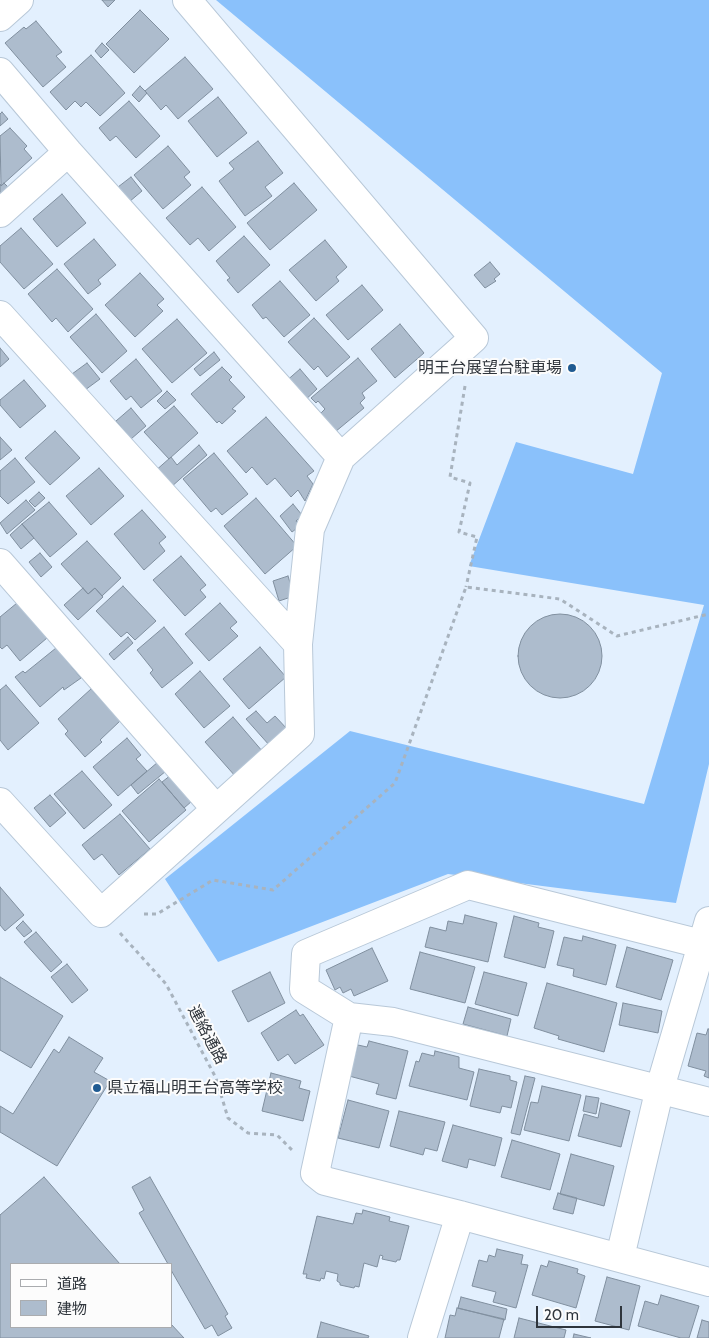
<!DOCTYPE html>
<meta charset="utf-8">
<style>
body{margin:0}
#map{position:relative;width:709px;height:1338px;overflow:hidden;background:#e3f0fe;font-family:Cabin,"Noto Sans JP",sans-serif}
canvas{display:block}
.legend{position:absolute;left:10px;top:1263px;width:162px;height:65px;box-sizing:border-box;background:#fcfcfc;border:1px solid #aaacaf;margin:0;padding:6px 9px;list-style:none;font-size:15px;color:#2f353c}
.legend li{display:flex;align-items:center;gap:10px;height:25px}
.legend b{width:25px;border:1px solid #aaacaf}
.scale{position:absolute;left:536px;top:1306px;width:86px;height:22px;box-sizing:border-box;border:2px solid #2f353c;border-top:0;padding-left:6px;font-size:15px;line-height:18px;white-space:nowrap;color:#2f353c;-webkit-text-stroke:4px #fcfcfc;paint-order:stroke}
</style>
<div id="map">
<canvas width="709" height="1338"></canvas>
<ul class="legend">
<li><b style="height:6px;background:#fff"></b>道路</li>
<li><b style="height:14px;background:#adbccd"></b>建物</li>
</ul>
<div class="scale">20 m</div>
</div>
<script>
const g = document.querySelector('canvas').getContext('2d');
g.lineJoin = 'round';
function paint(path, color) { g.fillStyle = color; g.fill(path, 'evenodd'); }
const shape = rows => new Path2D(rows.map(r => 'M' + r).join(''));
function stroke(path, color, width, dash) { g.strokeStyle = color; g.lineWidth = width; g.lineCap = dash ? 'butt' : 'round'; g.setLineDash(dash || []); g.stroke(path); }
function label(font, color, halo, rows, align = 'center') {
  g.font = font + ' Cabin,"Noto Sans JP",sans-serif'; g.lineWidth = 4; g.setLineDash([]); g.textBaseline = 'middle'; g.strokeStyle = halo; g.fillStyle = color; for (const [text, x, y, turn = 0] of rows) {
    g.save(); g.translate(x, y); g.rotate((+turn || 0) * Math.PI / 180); g.textAlign = isNaN(turn) ? turn : align; if (halo) g.strokeText(text, 0, 0); g.fillText(text, 0, 0); g.restore();
  }
}
const forest = shape([
 [216,0,709,0,709,764,676,903,448,874,218,962,165,879,350,731,644,804,704,605,469,566,516,442,633,474,662,373]
]);
const building = shape([
 [102,0,115,0,108,7,102,0],
 [140,10,169,39,134,73,106,44,140,10],
 [36,21,62,52,56,56,66,67,43,87,5,43,24,27,26,29,36,21],
 [102,43,109,50,101,58,95,51,102,43],
 [91,55,125,93,100,116,86,102,81,107,75,101,66,110,50,92,91,55],
 [185,57,213,89,178,119,166,105,161,110,145,91,185,57],
 [140,86,147,93,139,102,132,95,140,86],
 [218,97,247,133,217,157,188,121,218,97],
 [129,101,160,136,136,158,116,136,110,141,99,128,129,101],
 [2,112,8,119,0,126,0,114,2,112],
 [10,128,27,146,24,149,32,158,1,186,0,136,10,128],
 [258,141,283,173,265,187,272,196,245,216,219,181,234,169,229,163,258,141],
 [168,146,190,172,184,177,191,185,163,209,134,175,168,146],
 [131,177,142,191,129,202,118,187,131,177],
 [4,183,12,191,0,196,0,184,1,186,4,183],
 [294,183,317,210,270,250,247,223,294,183],
 [202,187,236,227,209,251,198,238,190,245,166,218,202,187],
 [62,194,86,223,57,247,33,219,62,194],
 [21,228,53,264,24,289,0,262,0,246,21,228],
 [244,236,270,265,238,293,227,280,230,278,216,261,244,236],
 [94,239,116,265,98,280,101,284,88,294,64,264,94,239],
 [325,240,347,267,336,277,339,281,316,301,289,270,325,240],
 [490,262,500,274,494,279,496,281,485,288,474,275,490,262],
 [57,269,93,309,68,332,56,318,52,322,28,294,57,269],
 [140,273,164,299,157,305,163,311,135,337,105,305,140,273],
 [280,281,310,315,284,337,266,317,263,319,252,305,280,281],
 [362,285,383,310,348,340,326,315,362,285],
 [96,314,127,351,102,373,70,337,96,314],
 [314,318,350,357,327,377,318,366,314,370,288,342,314,318],
 [177,319,207,353,172,383,142,349,177,319],
 [400,324,424,353,395,378,371,349,400,324],
 [0,348,9,359,0,367,0,348],
 [214,352,220,360,200,376,194,369,214,352],
 [358,358,377,381,362,393,365,398,360,403,364,408,335,432,320,414,325,409,318,401,316,403,311,398,358,358],
 [136,359,162,391,141,408,131,396,126,400,110,381,136,359],
 [87,363,100,379,85,390,72,374,87,363],
 [222,367,232,377,229,380,245,397,232,409,236,411,222,424,219,421,217,423,191,394,222,367],
 [300,369,317,389,302,403,284,383,300,369],
 [24,380,46,406,20,428,0,405,0,400,24,380],
 [167,391,176,400,165,409,157,401,167,391],
 [174,406,198,433,169,459,144,432,174,406],
 [131,408,146,426,131,439,116,421,131,408],
 [266,417,314,471,307,476,313,484,305,501,298,490,291,497,275,478,267,485,252,467,246,473,227,451,266,417],
 [55,431,80,458,50,485,25,458,55,431],
 [0,437,12,450,0,460,0,437],
 [199,445,207,455,170,488,154,472,171,457,177,465,199,445],
 [214,453,248,494,222,515,216,508,211,512,183,479,214,453],
 [15,458,35,482,8,504,0,496,0,471,15,458],
 [99,468,124,496,91,525,66,496,99,468],
 [39,492,45,498,35,507,29,501,39,492],
 [256,498,297,546,265,574,224,526,256,498],
 [26,500,35,510,7,534,0,523,26,500],
 [49,502,77,534,50,557,22,524,49,502],
 [293,504,302,515,296,521,300,526,292,532,280,516,293,504],
 [142,510,166,537,159,543,165,551,144,570,114,534,142,510],
 [22,524,34,538,21,549,10,535,22,524],
 [87,541,121,578,102,596,95,588,88,594,61,564,87,541],
 [40,553,52,567,41,577,29,562,40,553],
 [181,556,206,585,200,590,206,597,185,616,153,580,181,556],
 [288,576,294,596,279,601,273,581,288,576],
 [123,586,156,621,135,640,127,632,121,637,96,611,123,586],
 [83,588,88,594,95,588,103,597,78,620,64,605,83,588],
 [17,603,47,638,20,661,7,645,2,649,0,647,0,617,17,603],
 [220,603,237,622,230,628,238,636,209,661,185,634,220,603],
 '518 656a42 42 0 1 1 84 0a42 42 0 1 1-84 0Z',
 [164,627,193,663,162,688,150,673,153,670,137,650,164,627],
 [128,637,133,643,114,660,109,654,128,637],
 [260,647,286,677,249,709,223,679,260,647],
 [56,648,81,678,64,690,63,687,40,707,15,677,23,671,25,673,56,648],
 [200,671,230,706,204,728,175,694,200,671],
 [6,685,39,723,8,750,0,740,0,690,6,685],
 [91,689,120,721,100,740,102,742,85,757,65,734,68,731,58,719,91,689],
 [256,711,267,723,275,716,288,730,270,746,246,719,256,711],
 [233,717,263,752,236,777,205,742,233,717],
 [127,738,141,755,136,759,147,771,118,796,93,767,127,738],
 [158,762,166,771,138,794,131,785,158,762],
 [82,771,112,805,84,829,54,794,82,771],
 [171,775,192,801,184,808,162,782,171,775],
 [159,779,186,810,149,842,122,811,159,779],
 [50,795,66,813,50,827,34,808,50,795],
 [120,814,150,849,119,875,102,854,94,860,82,845,120,814],
 [0,887,24,915,5,931,0,925,0,887],
 [465,915,497,923,488,962,425,947,430,927,446,931,448,921,463,924,465,915],
 [514,916,539,923,538,927,554,931,545,968,504,957,514,916],
 [23,921,32,931,24,937,16,928,23,921],
 [36,932,62,962,51,972,24,942,36,932],
 [583,936,616,945,606,985,573,976,574,969,557,965,564,937,582,941,583,936],
 [627,947,673,960,661,1000,616,987,627,947],
 [372,948,388,981,354,996,351,989,343,993,340,987,335,990,326,970,372,948],
 [420,952,475,967,465,1003,410,989,420,952],
 [67,964,88,990,72,1003,51,977,67,964],
 [270,972,285,1003,248,1022,232,991,270,972],
 [484,972,527,983,518,1016,475,1004,484,972],
 [0,977,63,1016,31,1068,0,1050,0,977],
 [547,983,617,1003,604,1052,558,1039,559,1036,534,1028,547,983],
 [623,1003,662,1011,658,1033,619,1025,623,1003],
 [468,1007,511,1019,507,1036,463,1024,468,1007],
 [296,1010,300,1016,303,1014,324,1045,295,1064,288,1054,278,1061,261,1033,296,1010],
 [708,1029,709,1029,709,1078,704,1076,706,1071,688,1066,697,1033,706,1035,708,1029],
 [69,1037,103,1058,94,1072,110,1081,57,1166,0,1132,0,1106,13,1114,54,1049,59,1053,69,1037],
 [369,1041,408,1051,396,1099,376,1094,379,1084,349,1076,358,1045,367,1047,369,1041],
 [435,1051,459,1057,459,1068,474,1072,467,1100,409,1086,416,1061,419,1062,422,1053,434,1056,435,1051],
 [479,1069,510,1076,510,1080,517,1082,511,1108,502,1106,500,1113,470,1106,479,1069],
 [271,1073,301,1081,299,1088,310,1091,303,1121,262,1111,271,1073],
 [525,1076,535,1078,520,1135,511,1133,525,1076],
 [542,1086,581,1095,569,1141,524,1130,531,1102,538,1103,542,1086],
 [586,1096,599,1098,596,1114,583,1111,586,1096],
 [348,1100,389,1111,379,1148,338,1138,348,1100],
 [601,1103,630,1111,621,1147,578,1136,584,1114,598,1118,601,1103],
 [399,1111,445,1122,437,1151,425,1148,423,1155,390,1146,399,1111],
 [453,1125,502,1138,495,1166,469,1159,467,1168,442,1161,453,1125],
 [512,1140,560,1154,550,1190,501,1177,512,1140],
 [571,1154,614,1166,604,1206,560,1194,571,1154],
 [44,1177,120,1264,11,1264,11,1327,171,1327,171,1324,184,1338,0,1338,0,1215,44,1177],
 [150,1177,228,1314,225,1316,232,1328,218,1336,212,1325,205,1329,171,1270,171,1264,168,1264,139,1213,144,1210,132,1187,150,1177],
 [558,1193,577,1198,573,1214,553,1209,558,1193],
 [363,1210,390,1217,389,1221,409,1226,400,1260,397,1260,396,1262,382,1259,383,1256,380,1255,377,1267,364,1263,359,1287,355,1286,354,1288,340,1285,340,1283,337,1281,338,1274,326,1271,324,1279,321,1278,320,1281,306,1278,307,1274,303,1274,317,1216,353,1224,356,1213,362,1214,363,1210],
 [497,1249,523,1255,521,1264,528,1265,516,1308,493,1302,496,1292,472,1286,479,1260,487,1262,489,1255,495,1257,497,1249],
 [549,1261,578,1269,577,1273,585,1276,576,1308,532,1295,541,1265,547,1267,549,1261],
 [607,1277,640,1286,629,1330,595,1321,607,1277],
 [661,1295,699,1306,689,1338,681,1338,638,1326,645,1301,658,1305,661,1295],
 [461,1297,507,1309,505,1320,458,1308,461,1297],
 [457,1308,504,1319,499,1338,445,1338,450,1315,455,1316,457,1308],
 [519,1318,566,1330,564,1338,514,1338,519,1318],
 [702,1320,709,1322,709,1338,697,1338,702,1320],
 [321,1322,369,1336,368,1338,317,1338,321,1322],
 [574,1334,591,1338,573,1338,574,1334]
]);
const path = shape([
 [465,386,450,477,470,483,459,532,477,537,466,587],
 [144,914,157,914,213,880,273,890,395,783,466,587,560,599,617,636,709,614],
 [120,933,166,984,216,1078,228,1118,248,1133,277,1135,292,1150]
]);
const minor = shape([
 [187,0,474,338,341,457,310,529,298,644],
 [0,17,19,0],
 [0,72,68,152,341,457],
 [0,213,68,152],
 [0,315,298,644,300,734,101,913,0,802],
 [0,563,216,809],
 [709,946,468,885,306,954,304,989,349,1017,315,1173,325,1181,460,1215,709,1282],
 [349,1017,393,1022,709,1102],
 [620,1257,660,1088,709,921],
 [422,1338,460,1215]
]);
const markers = [
 [572,368,5,"#205b92"],
 [97,1088,5,"#205b92"]
];
const poiNames = [
 ["明王台展望台駐車場",562,368],
 ["県立福山明王台高等学校",107,1088,"left"]
];
const streetNames = [
 ["連絡通路",207,1035,62]
];
paint(forest, '#8ac1fb');
paint(building, '#adbccd');
stroke(building, '#808f9f', 1);
stroke(minor, '#b8c8d8', 30);
stroke(path, '#a8b3be', 3, [4, 4]);
stroke(minor, '#fff', 28);
for (const [x, y, r, color] of markers) { const dot = new Path2D(); dot.arc(x, y, r, 0, 2 * Math.PI); g.fillStyle = color; g.fill(dot); stroke(dot, '#fcfcfc', 2); }
label('16px', '#2f353c', '#fcfcfc', poiNames, 'right');
label('16px', '#2f353c', '#fcfcfc', streetNames);
</script>
